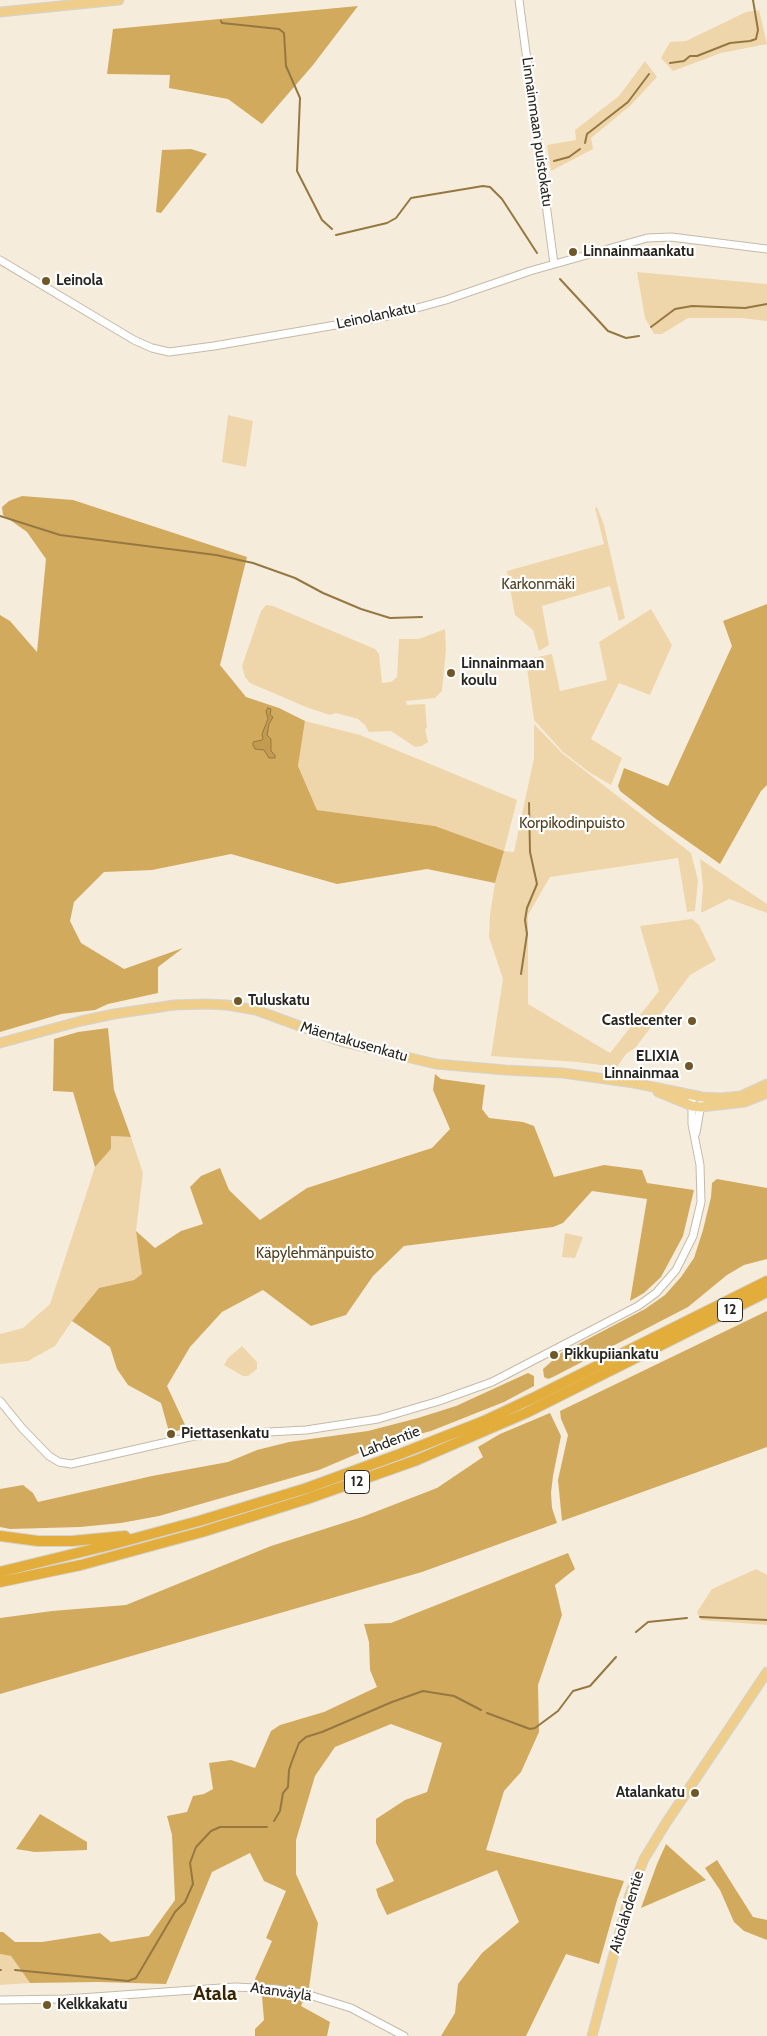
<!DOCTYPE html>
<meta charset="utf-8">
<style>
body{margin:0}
canvas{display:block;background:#f6ecdb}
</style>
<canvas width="767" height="2036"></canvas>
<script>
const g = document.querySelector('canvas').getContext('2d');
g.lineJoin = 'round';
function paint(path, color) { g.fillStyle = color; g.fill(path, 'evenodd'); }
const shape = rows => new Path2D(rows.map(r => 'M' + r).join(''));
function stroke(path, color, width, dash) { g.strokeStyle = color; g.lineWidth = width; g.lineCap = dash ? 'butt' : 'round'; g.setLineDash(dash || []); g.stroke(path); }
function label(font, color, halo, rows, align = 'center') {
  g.font = font + ' Cabin,sans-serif'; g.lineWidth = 4.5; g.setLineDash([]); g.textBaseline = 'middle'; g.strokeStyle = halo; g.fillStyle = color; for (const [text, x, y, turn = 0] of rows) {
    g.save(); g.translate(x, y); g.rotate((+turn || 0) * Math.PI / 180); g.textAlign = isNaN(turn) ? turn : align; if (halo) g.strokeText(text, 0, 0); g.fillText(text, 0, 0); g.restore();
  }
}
const green = shape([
 [759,10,767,44,721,53,673,71,661,58,670,42,686,41,746,12],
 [645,61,657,77,631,105,591,138,593,149,551,171,547,145,576,140,575,130,619,96],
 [637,272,767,284,767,321,741,318,688,318,662,334,654,334,645,318],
 [228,415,253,421,246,467,222,462],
 [597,507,604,525,625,618,619,621,610,586,542,606,549,645,539,651,533,630,515,615,507,571,604,544,595,508],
 [266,605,273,606,375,649,379,654,382,683,391,682,397,677,399,639,419,639,445,629,446,650,442,691,435,698,406,701,407,705,425,704,427,728,425,729,428,742,422,746,415,747,391,731,369,732,365,725,358,719,336,713,330,715,306,707,250,683,245,677,242,666,261,611],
 [651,609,672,645,650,695,619,683,591,739,622,758,611,785,589,772,563,752,534,720,526,661,528,659,552,654,560,691,607,680,599,642],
 [305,721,360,735,517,800,504,851,514,852,534,758,534,724,562,753,691,853,698,880,695,911,687,912,678,858,550,877,528,915,528,1004,610,1053,659,991,640,926,692,919,699,925,716,960,690,975,636,1047,626,1054,617,1067,577,1062,491,1056,503,979,489,937,490,915,495,883,504,851,435,826,317,810,298,766],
 [700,859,767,904,767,913,729,899,703,912,701,912,703,887],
 [111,1136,131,1137,143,1173,136,1231,143,1274,134,1280,99,1288,72,1321,55,1346,28,1361,0,1364,0,1334,23,1328,50,1304,95,1167,111,1149],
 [565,1233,583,1237,575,1258,562,1257],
 [242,1346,257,1362,257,1369,248,1376,243,1376,224,1365,228,1358],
 [756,1569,767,1575,767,1625,701,1620,697,1612,712,1589],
 [0,1954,11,1956,30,1983,0,1985]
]);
const forest = shape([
 [358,6,313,65,262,124,228,99,169,88,170,75,107,74,113,29],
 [191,149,207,154,161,213,156,212,162,150],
 [22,496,73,500,247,557,220,665,246,697,279,708,305,721,298,766,317,810,435,826,504,851,495,883,427,869,337,884,231,854,152,870,104,872,74,902,70,921,81,943,124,969,183,948,158,967,158,993,108,1004,95,1010,61,1014,0,1032,0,615,10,621,37,652,46,559,27,532,3,515,2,507,9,501],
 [767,604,767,785,761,791,720,864,656,819,620,791,618,786,624,768,668,786,732,646,723,621],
 [108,1028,114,1090,131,1137,111,1136,111,1149,95,1167,73,1092,53,1091,54,1039,78,1032],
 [435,1074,441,1079,485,1085,482,1109,489,1118,523,1122,534,1126,554,1177,604,1165,642,1170,647,1183,694,1190,683,1236,661,1277,644,1293,630,1301,647,1199,592,1191,563,1223,553,1227,404,1246,373,1276,346,1315,311,1326,263,1290,222,1312,190,1347,167,1386,187,1429,169,1432,161,1403,128,1385,117,1369,110,1347,72,1321,99,1288,134,1280,142,1274,136,1231,155,1248,181,1231,203,1224,190,1187,201,1176,220,1168,229,1190,260,1220,307,1188,432,1148,450,1129,433,1090],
 [717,1179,767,1188,767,1259,744,1265,727,1275,688,1307,553,1377,548,1379,544,1377,543,1369,561,1353,645,1309,665,1295,681,1277,694,1258,703,1230,711,1197,712,1183],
 [767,1311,767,1447,562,1521,558,1480,568,1435,561,1419,560,1411],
 [528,1373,534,1376,534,1386,504,1402,431,1431,378,1445,319,1470,159,1516,121,1523,80,1527,10,1529,0,1527,0,1489,23,1485,33,1493,38,1502,152,1476,228,1462,257,1450,289,1442,368,1431,418,1418,456,1406],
 [550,1413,561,1436,553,1476,551,1493,552,1508,557,1523,422,1572,0,1694,0,1618,52,1611,126,1605,271,1546,362,1517,437,1488,483,1457,478,1447,500,1434],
 [568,1553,575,1569,555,1585,562,1615,538,1685,539,1732,521,1772,504,1791,486,1850,624,1881,617,1900,599,1964,566,1954,526,2036,441,2036,455,2013,458,1984,482,1953,519,1922,497,1870,387,1915,378,1896,376,1889,394,1881,376,1843,376,1819,405,1800,427,1792,442,1743,391,1724,335,1747,315,1776,296,1840,296,1874,318,1923,309,1988,301,2006,330,2022,327,2036,255,2036,255,2029,264,2020,262,1996,255,1979,272,1941,266,1938,286,1891,264,1881,250,1853,212,1872,166,1984,99,1982,30,1983,11,1956,0,1954,0,1932,3,1932,15,1942,42,1942,100,1933,111,1942,149,1936,175,1900,172,1835,167,1816,187,1812,193,1796,204,1794,213,1789,209,1763,231,1760,255,1768,271,1731,280,1725,324,1712,377,1687,370,1670,369,1642,364,1624,391,1623],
 [40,1814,87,1842,87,1850,35,1852,16,1849],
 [666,1844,706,1880,641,1908,657,1864],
 [717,1860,753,1917,767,1920,767,1940,744,1931,734,1922,720,1890,705,1868]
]);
const water = shape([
 [268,708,271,709,270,715,273,717,269,724,267,735,271,739,271,751,275,755,275,758,269,758,264,750,255,749,253,745,253,742,262,740,263,738,262,734,268,719,266,711,268,708]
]);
const stream = shape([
 [221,21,222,23,279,29,284,33,286,66,300,98,297,171,322,220,332,229],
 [670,63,684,61,690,56,697,56,730,43,750,41,756,39,758,30,753,0],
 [585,143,587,134,628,102,649,74],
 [554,161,569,157,580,149],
 [336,235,387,223,396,218,411,198,483,186,490,187,502,199,537,253],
 [560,279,608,331,626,338,639,336],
 [651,327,675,309,692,306,745,308,767,304],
 [0,516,60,535,216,555,253,563,295,578,323,593,361,609,390,618,422,617],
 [521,974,527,934,525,920,527,908,537,884,530,852,529,803],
 [700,1617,767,1620],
 [636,1632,648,1622,687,1618],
 [487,1713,530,1729,535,1728,558,1711,573,1691,590,1686,616,1657],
 [274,1821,280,1811,283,1793,288,1787,289,1770,292,1761,299,1743,306,1737,322,1732,392,1702,423,1691,454,1696,481,1710],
 [0,1970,1,1970],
 [15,1970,128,1981,136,1978,175,1912,185,1902,193,1884,190,1863,196,1847,211,1831,220,1827,267,1827]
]);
const minor = shape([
 [519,0,554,264],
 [0,260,134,340,152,348,169,352,214,346,388,316,446,300,530,271,647,238,671,237,767,249],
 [696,1133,701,1104],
 [0,1401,22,1428,49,1456,59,1462,71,1464,194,1436,306,1430,378,1419,439,1401,492,1382,638,1306,656,1293,676,1270,693,1236,701,1202,700,1165,692,1124,692,1096],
 [0,2000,66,1999,235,1987,276,1989,306,1994,351,2008,404,2036]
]);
const major = shape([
 [0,12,119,0],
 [0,1043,81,1021,114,1014,174,1005,205,1004,227,1005,256,1010,343,1042,436,1064,505,1070,563,1073,634,1083,702,1097,721,1098,741,1096,767,1084],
 [658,1092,692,1106,701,1107,745,1102,767,1093],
 [592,2036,630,1894,644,1859,666,1823,767,1672]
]);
const highway = shape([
 [0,1536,38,1541,72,1541,125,1536],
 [0,1572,110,1545,199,1521,307,1488,400,1454,484,1421,533,1398,767,1281],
 [0,1582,81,1565,202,1532,307,1499,417,1460,526,1413,767,1292]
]);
const markers = [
 [573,252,5,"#705728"],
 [46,281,5,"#705728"],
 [451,673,5,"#705728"],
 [238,1001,5,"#705728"],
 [692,1021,5,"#705728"],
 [689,1066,5,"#705728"],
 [554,1355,5,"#705728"],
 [171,1434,5,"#705728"],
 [695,1793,5,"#705728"],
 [47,2005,5,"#705728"]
];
const shields = [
 [730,1310,25],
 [357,1482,25]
];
const shieldNames = [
 ["12",730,1310],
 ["12",357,1482]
];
const streetNames = [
 ["Linnainmaan puistokatu",537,132,82],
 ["Leinolankatu",376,316,-12],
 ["Mäentakusenkatu",354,1042,16],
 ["Lahdentie",390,1442,-21],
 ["Aitolahdentie",627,1912,-73],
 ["Atanväylä",281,1992,8]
];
const poiNames = [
 ["Linnainmaankatu",583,252],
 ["Leinola",56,281],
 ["Linnainmaan",461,664],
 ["koulu",461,681],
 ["Tuluskatu",248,1001],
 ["Castlecenter",682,1021,"right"],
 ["ELIXIA",679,1057,"right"],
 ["Linnainmaa",679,1074,"right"],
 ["Pikkupiiankatu",564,1355],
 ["Piettasenkatu",181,1434],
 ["Atalankatu",685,1793,"right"],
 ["Kelkkakatu",57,2005]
];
const parkNames = [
 ["Karkonmäki",538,585],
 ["Korpikodinpuisto",572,824],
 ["Käpylehmänpuisto",315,1254]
];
const districtNames = [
 ["Atala",215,1994]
];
paint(green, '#efd6aa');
paint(forest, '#d2aa5e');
paint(water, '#c39b4f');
stroke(water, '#957841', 1);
stroke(stream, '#957841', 2);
stroke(minor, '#c4baaa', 9);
stroke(major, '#d4d4d2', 11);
stroke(highway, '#d4d4d2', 12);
stroke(minor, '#fff', 7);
stroke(major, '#eece8a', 9);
stroke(highway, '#e3ad3c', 10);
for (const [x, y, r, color] of markers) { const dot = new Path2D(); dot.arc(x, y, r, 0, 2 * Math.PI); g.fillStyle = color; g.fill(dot); stroke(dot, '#fff', 2); }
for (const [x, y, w] of shields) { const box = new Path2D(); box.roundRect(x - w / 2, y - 11.5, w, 23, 4); g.fillStyle = '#fff'; g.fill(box); stroke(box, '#292620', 1); }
label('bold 14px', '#292620', null, shieldNames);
label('15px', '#292620', '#fff', streetNames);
label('bold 15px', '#292620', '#fff', poiNames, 'left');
label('15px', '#4f3e1d', '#fff', parkNames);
label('bold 20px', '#392600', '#fff', districtNames);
</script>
